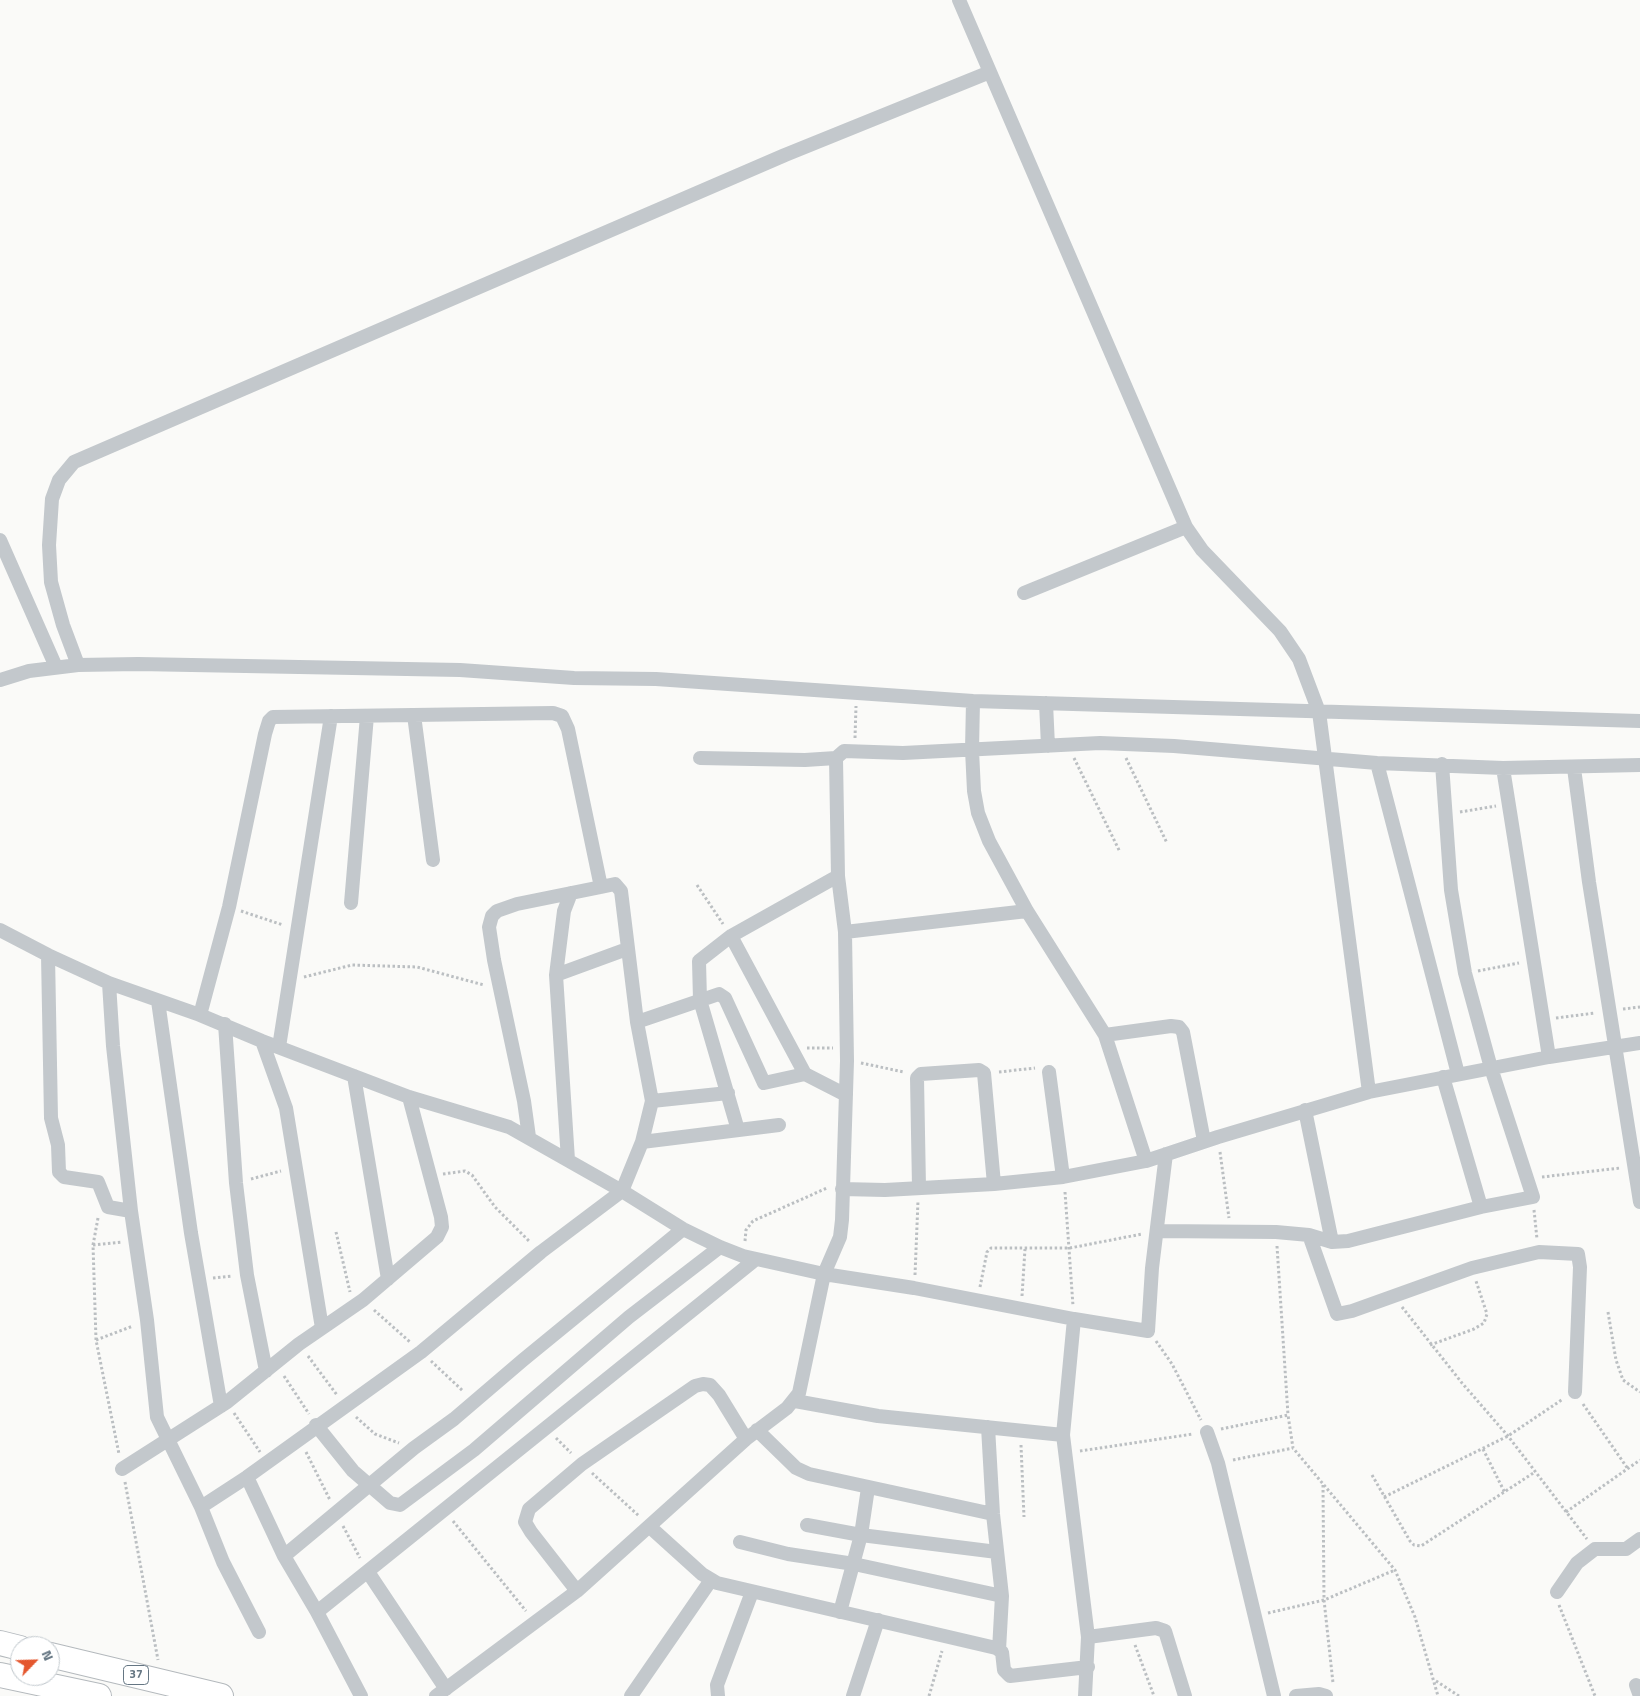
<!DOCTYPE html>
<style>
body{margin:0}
#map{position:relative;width:1640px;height:1696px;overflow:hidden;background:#fafaf8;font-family:"Titillium Web",sans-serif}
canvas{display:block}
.north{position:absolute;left:10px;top:1636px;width:50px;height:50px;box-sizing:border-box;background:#fff;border:1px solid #c1c8cd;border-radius:50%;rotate:66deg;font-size:14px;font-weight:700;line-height:20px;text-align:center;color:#657683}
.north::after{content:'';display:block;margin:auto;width:18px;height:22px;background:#e4572e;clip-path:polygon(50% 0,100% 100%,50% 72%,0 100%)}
</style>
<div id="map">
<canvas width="1640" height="1696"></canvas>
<div class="north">N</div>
</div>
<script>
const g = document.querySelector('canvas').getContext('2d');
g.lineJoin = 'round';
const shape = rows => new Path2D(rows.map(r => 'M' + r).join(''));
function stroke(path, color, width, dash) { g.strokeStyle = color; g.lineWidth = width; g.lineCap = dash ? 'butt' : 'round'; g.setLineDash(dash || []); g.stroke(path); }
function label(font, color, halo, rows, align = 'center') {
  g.font = font + ' "Titillium Web",sans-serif'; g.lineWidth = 5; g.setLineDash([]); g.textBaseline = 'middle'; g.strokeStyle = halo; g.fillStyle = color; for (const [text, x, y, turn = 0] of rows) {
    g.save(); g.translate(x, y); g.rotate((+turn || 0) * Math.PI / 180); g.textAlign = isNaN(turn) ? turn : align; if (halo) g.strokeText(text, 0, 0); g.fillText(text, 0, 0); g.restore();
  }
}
const path = shape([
 [855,738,856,706],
 [1074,758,1120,852],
 [1126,758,1167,843],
 [1460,812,1496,806],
 [697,885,723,924],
 [241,911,283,925],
 [1478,971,1519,963],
 [304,977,352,965,417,967,484,985],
 [1623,1009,1640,1007],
 [1556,1018,1595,1013],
 [807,1048,833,1048],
 [861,1063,904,1072],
 [999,1072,1035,1068],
 [1220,1152,1229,1218],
 [443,1174,465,1171,472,1175,495,1207,530,1242],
 [1542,1177,1620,1168],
 [251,1179,281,1171],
 [1065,1192,1073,1306],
 [1534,1210,1537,1239],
 [98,1218,93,1245,96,1340,119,1454],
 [336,1232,350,1292],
 [745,1241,746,1230,753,1221,827,1188],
 [93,1245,122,1242],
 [1277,1246,1288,1415],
 [915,1275,918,1201],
 [213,1278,232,1276],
 [980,1287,987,1252,991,1248,1070,1248,1142,1234],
 [1022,1296,1025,1249],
 [1402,1307,1462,1383,1508,1436,1587,1539],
 [374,1310,410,1342],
 [1608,1312,1616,1360,1623,1380,1640,1392],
 [96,1340,133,1326],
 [1156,1341,1172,1364,1201,1420],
 [1430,1345,1474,1329,1484,1323,1487,1314,1476,1281],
 [308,1356,337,1395],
 [431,1361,463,1391],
 [284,1376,309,1414],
 [1583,1404,1628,1469],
 [234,1413,260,1452],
 [356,1417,375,1434,399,1443],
 [1221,1429,1288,1415,1293,1448,1395,1570,1415,1617,1438,1696],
 [556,1438,571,1453],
 [1021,1445,1024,1517],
 [1483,1449,1505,1493],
 [1080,1451,1193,1434],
 [306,1452,330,1500],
 [1233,1460,1293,1448],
 [592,1473,639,1516],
 [1372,1475,1410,1541,1414,1545,1421,1546,1535,1472],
 [125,1482,158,1660],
 [1323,1485,1324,1600,1333,1683],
 [1384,1497,1508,1436,1563,1399],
 [1566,1512,1640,1460],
 [453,1521,526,1611],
 [343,1526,360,1558],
 [1559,1605,1595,1696],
 [1268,1613,1324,1600,1395,1570],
 [1135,1645,1154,1696],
 [1436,1681,1459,1696],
 [929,1696,942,1651]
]);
const minor = shape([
 [959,0,1186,527,1202,550,1280,631,1299,659,1319,712,1369,1092],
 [0,540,56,667],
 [1024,593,1186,527],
 [78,665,63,625,51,582,49,545,52,499,59,480,74,462,785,155,990,72],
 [0,680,29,671,78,665,138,664,460,670,574,678,656,679,973,701,1640,721],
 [973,701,972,750,974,791,978,813,989,841,1027,911,1105,1035,1146,1161],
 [1046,703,1048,746],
 [414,715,433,860],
 [700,758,805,760,836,758,844,751,903,753,1100,743,1174,746,1377,763,1503,768,1640,765],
 [1377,763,1458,1074],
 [1503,768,1549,1057],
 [1574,768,1589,882,1640,1202],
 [351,903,367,716],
 [0,930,48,955],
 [845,932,1027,911],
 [731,936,805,1074,846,1095],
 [556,975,564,911,571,893],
 [109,983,113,1046,131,1211,147,1320,157,1417,201,1507,223,1562,259,1632],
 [158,1001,191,1233,221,1406],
 [200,1015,229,907,265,734,269,721,273,717,553,713,562,716,568,729,601,887,615,884,621,891,637,1022,652,1101,642,1142,622,1191,541,1252,421,1352,247,1477,201,1507],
 [637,1022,719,994,725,998,764,1083,805,1074],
 [225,1024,236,1183,247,1275,266,1371],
 [1105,1035,1171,1026,1179,1027,1183,1032,1204,1141],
 [262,1041,286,1108,322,1328],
 [279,1047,331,716],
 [1049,1072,1063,1177],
 [354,1076,388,1279],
 [1443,1077,1481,1207],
 [652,1101,728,1093],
 [1305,1110,1332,1242],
 [738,1130,700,1000,699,961,731,936,838,876],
 [529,1137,524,1101,494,960,489,927,492,916,497,911,517,904,601,887],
 [642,1142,779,1125],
 [568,1160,556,975,627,949],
 [919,1187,917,1078,921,1074,979,1070,984,1073,994,1184],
 [842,1189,885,1190,994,1184,1063,1177,1146,1161,1218,1137,1369,1092,1549,1057,1640,1043],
 [131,1211,108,1207,98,1182,64,1177,59,1172,58,1145,51,1118,48,955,109,983,200,1015,262,1041,409,1097,509,1127,622,1191,683,1229,720,1247,743,1256,824,1274,914,1288,1074,1319,1148,1331,1152,1268,1166,1154],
 [1157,1231,1276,1232,1309,1235,1332,1242,1348,1241,1481,1207,1533,1197,1491,1068,1465,973,1451,890,1442,764],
 [1309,1235,1337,1314,1352,1311,1472,1268,1539,1252,1578,1254,1580,1267,1575,1392],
 [1074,1319,1063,1435,1088,1637,1085,1696],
 [795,1401,878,1416,1063,1435],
 [316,1425,353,1471,390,1503,400,1505,474,1450,629,1317,720,1247],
 [988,1427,993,1514,1002,1596,999,1650],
 [757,1430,796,1468,809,1474,993,1514],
 [1207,1432,1218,1463,1274,1696],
 [122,1469,227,1402,299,1344,363,1300,437,1237,442,1227,441,1217,409,1097],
 [247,1477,284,1556,317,1612,361,1696],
 [807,1525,861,1535,997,1552],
 [650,1527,702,1574,717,1583,996,1648,1002,1652,1004,1670,1010,1676,1088,1667],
 [740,1542,788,1554,854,1564,1002,1596],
 [284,1556,414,1448,454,1419,523,1360,683,1229],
 [368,1572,446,1689],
 [577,1591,531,1532,525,1522,529,1509,582,1464,695,1386,703,1384,710,1385,719,1395,746,1439],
 [1557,1592,1577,1563,1595,1549,1626,1549,1640,1539],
 [317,1612,756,1259],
 [840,1612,861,1535,868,1488],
 [1088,1637,1156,1628,1165,1631,1185,1696],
 [1636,1685,1640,1696],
 [436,1696,577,1591,746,1439,787,1408,799,1393,824,1274,840,1237,842,1220,847,1061,845,932,838,876,836,758],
 [631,1696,711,1580],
 [718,1696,717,1685,752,1592],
 [853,1696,878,1620],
 [1296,1696,1319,1694,1326,1696]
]);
const trunk = shape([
 [0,1643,20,1648],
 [50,1655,221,1696],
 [0,1675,99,1696]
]);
const shields = [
 [136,1675,25]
];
const shieldNames = [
 ["37",136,1675]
];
stroke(trunk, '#b4b9bd', 26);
stroke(path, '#bbbfc2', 3, [2.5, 2.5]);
stroke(minor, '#c3c8cc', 14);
stroke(trunk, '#fff', 24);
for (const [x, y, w] of shields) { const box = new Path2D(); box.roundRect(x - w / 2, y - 9.5, w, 19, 4); g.fillStyle = '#fff'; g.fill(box); stroke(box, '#657683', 1); }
label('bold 12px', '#657683', null, shieldNames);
</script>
